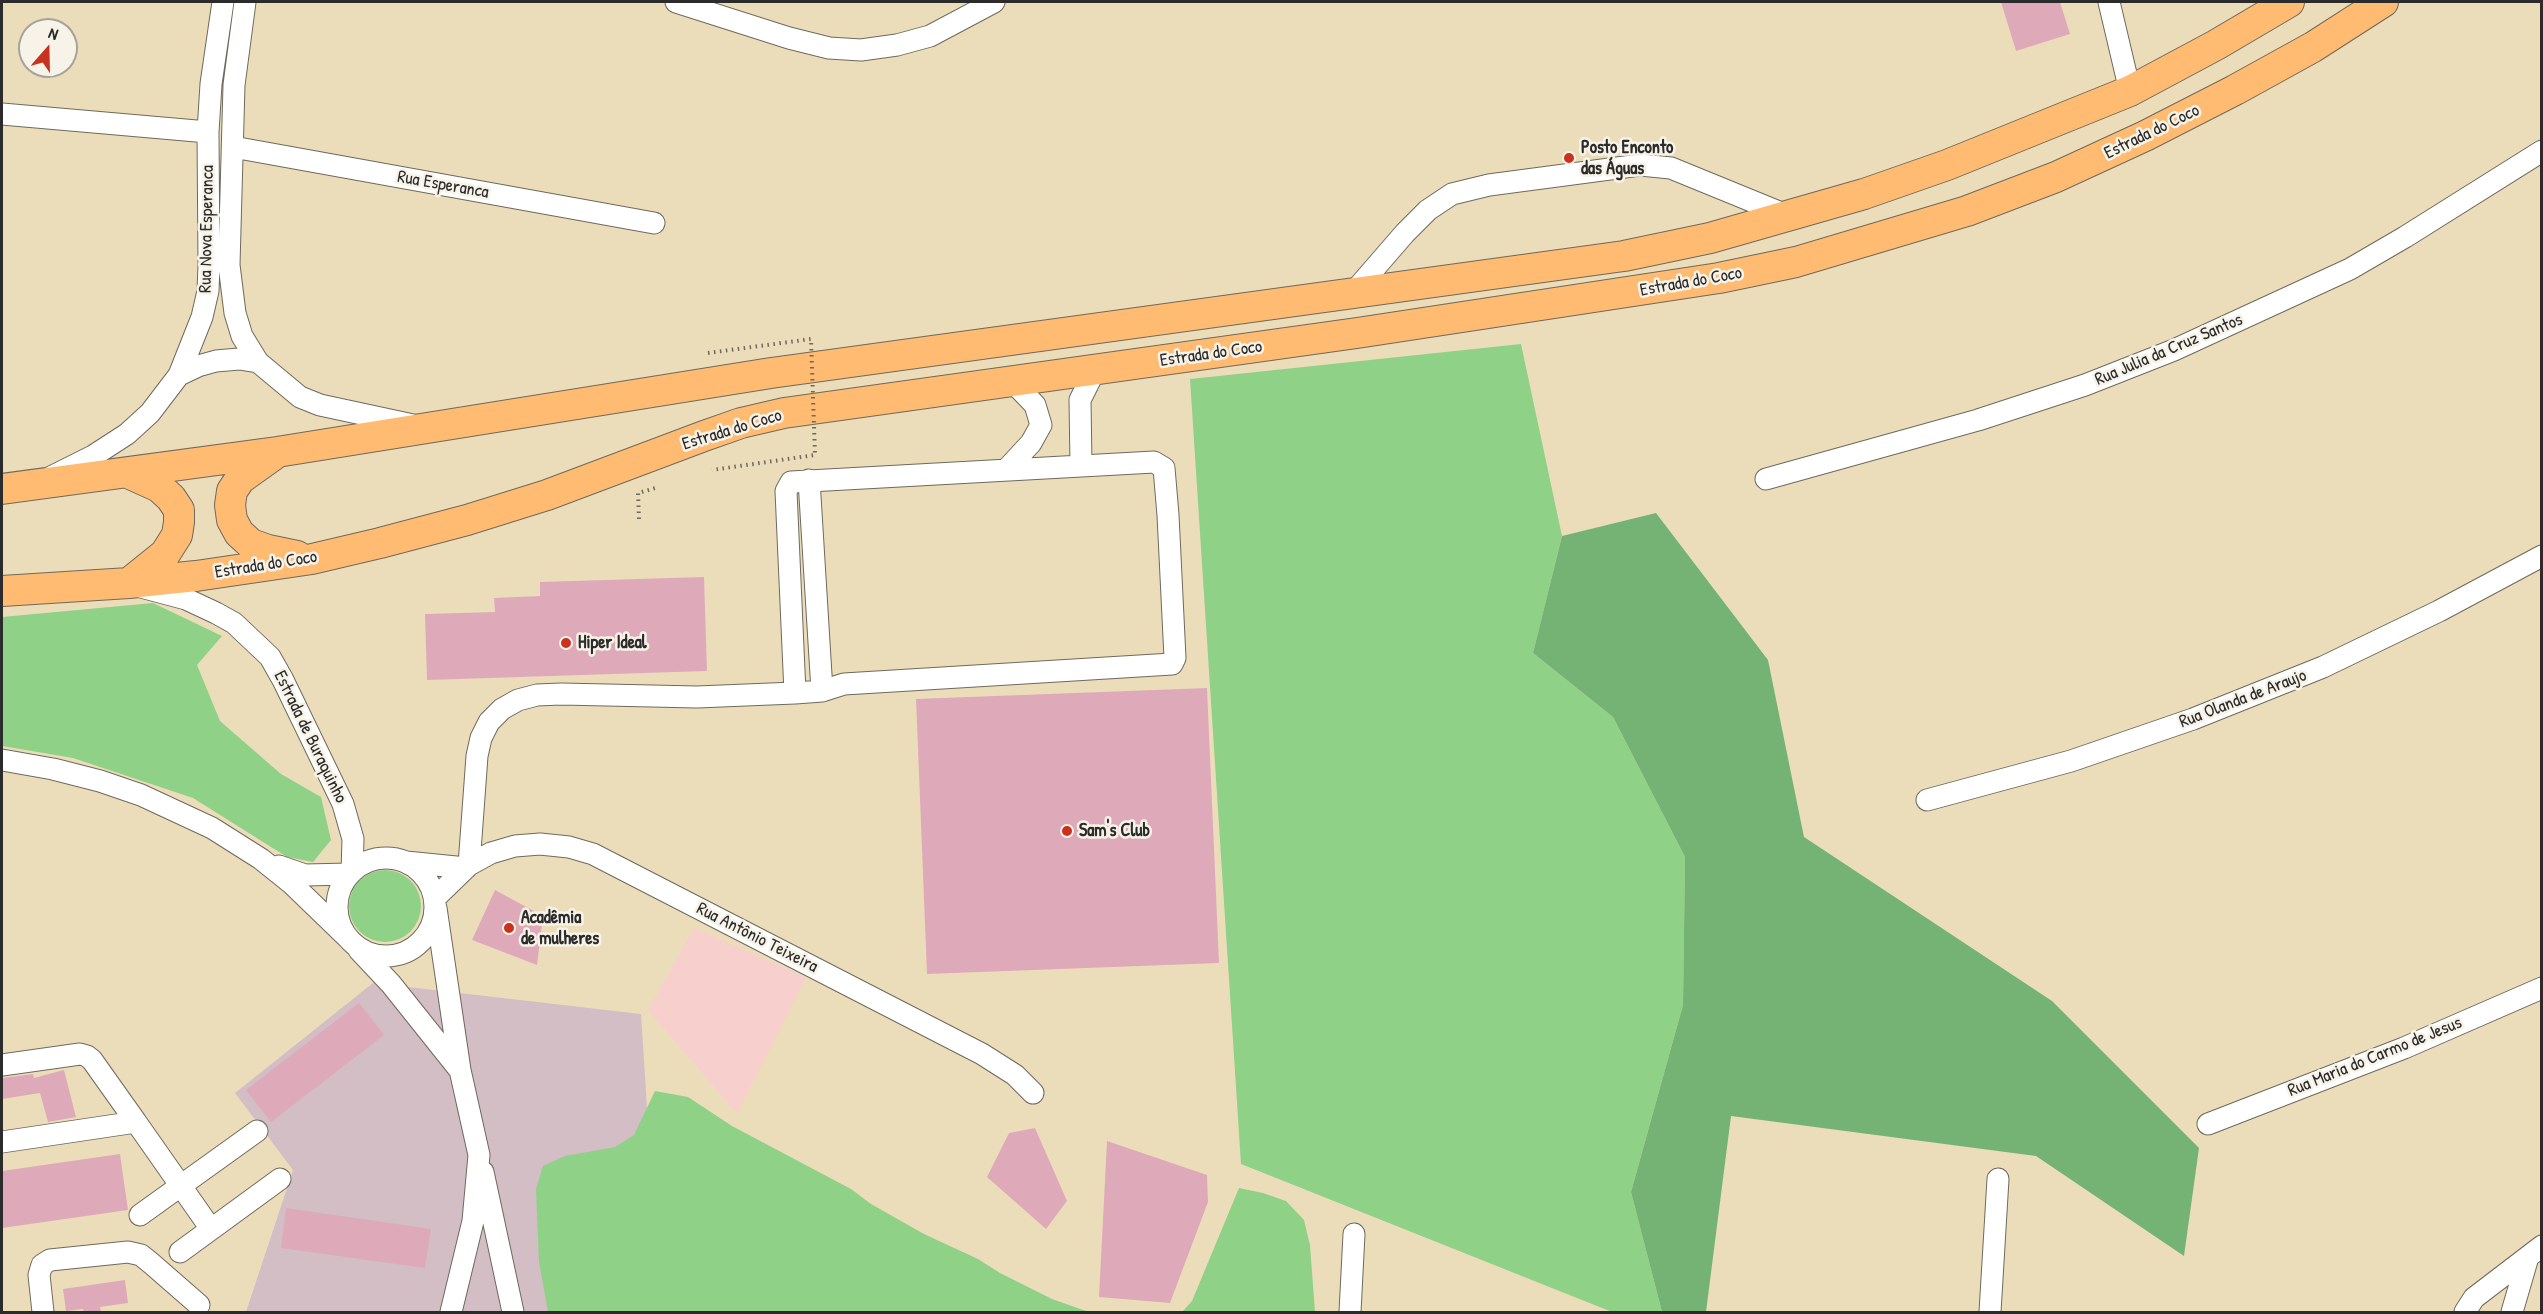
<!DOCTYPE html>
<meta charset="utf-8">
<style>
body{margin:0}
#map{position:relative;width:2543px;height:1314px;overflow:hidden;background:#ecddba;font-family:"Patrick Hand",sans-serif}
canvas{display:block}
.frame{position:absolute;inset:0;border:3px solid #2b2b2b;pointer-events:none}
.north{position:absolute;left:18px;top:18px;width:60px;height:60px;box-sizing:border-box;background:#f7f3e8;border:2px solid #a5a39c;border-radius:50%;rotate:20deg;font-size:16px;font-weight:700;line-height:24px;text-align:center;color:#2b2b2b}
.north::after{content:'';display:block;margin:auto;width:21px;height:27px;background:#c8321e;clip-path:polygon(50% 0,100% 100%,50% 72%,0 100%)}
</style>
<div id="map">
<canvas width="2543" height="1314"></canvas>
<div class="frame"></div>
<div class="north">N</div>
</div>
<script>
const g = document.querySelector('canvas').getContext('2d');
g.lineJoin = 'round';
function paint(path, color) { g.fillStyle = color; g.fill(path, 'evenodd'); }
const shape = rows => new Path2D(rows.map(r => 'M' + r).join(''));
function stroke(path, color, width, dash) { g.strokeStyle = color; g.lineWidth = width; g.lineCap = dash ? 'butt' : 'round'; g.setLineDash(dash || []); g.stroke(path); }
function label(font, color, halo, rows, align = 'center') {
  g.font = font + ' "Patrick Hand",sans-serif'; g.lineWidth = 5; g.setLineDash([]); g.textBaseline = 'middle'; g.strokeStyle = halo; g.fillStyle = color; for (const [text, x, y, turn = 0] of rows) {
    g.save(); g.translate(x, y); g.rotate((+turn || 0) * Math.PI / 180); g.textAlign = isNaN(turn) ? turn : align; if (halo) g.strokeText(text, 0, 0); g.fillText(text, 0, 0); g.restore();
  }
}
const built = shape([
 [694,928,806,977,737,1114,648,1010]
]);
const industrial = shape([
 [373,983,641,1014,660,1312,246,1312,293,1170,235,1093]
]);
const green = shape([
 [1521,344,1562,536,1533,653,1613,717,1685,857,1683,1005,1631,1192,1662,1312,1612,1312,1241,1164,1190,379],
 [153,603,222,636,197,665,220,721,281,774,321,797,331,840,313,862,287,857,193,798,73,758,2,746,2,617],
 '349 906a36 36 0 1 1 72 0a36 36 0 1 1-72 0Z',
 [655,1091,688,1097,732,1126,851,1189,871,1204,924,1234,978,1259,1000,1273,1052,1299,1089,1312,548,1312,539,1262,536,1189,543,1166,565,1156,615,1147,634,1135],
 [1239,1188,1263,1193,1286,1201,1304,1220,1310,1245,1315,1312,1182,1312,1192,1301]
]);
const forest = shape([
 [1656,513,1768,660,1804,837,2052,1001,2199,1148,2184,1256,2036,1156,1731,1116,1706,1312,1662,1312,1631,1192,1683,1005,1685,857,1613,717,1533,653,1562,536]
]);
const building = shape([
 [2001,2,2060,2,2070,34,2016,51],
 [704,577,707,671,427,680,425,614,495,612,494,598,540,596,540,582],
 [1207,688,1219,963,927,974,916,699],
 [495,890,543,916,537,965,472,940],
 [359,1003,384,1035,271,1122,246,1090],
 [64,1070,76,1117,48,1122,40,1093,2,1099,2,1078,33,1074,34,1078],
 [1035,1128,1067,1201,1046,1229,987,1177,1009,1133],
 [1107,1141,1207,1175,1208,1202,1170,1303,1099,1297],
 [120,1154,128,1210,2,1228,2,1171],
 [286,1208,431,1229,425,1268,281,1248],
 [125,1280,128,1303,100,1307,101,1312,84,1312,83,1309,66,1311,63,1289]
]);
const path = shape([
 [639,519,638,493,659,487]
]);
const minor = shape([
 [245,2,234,85,229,265,235,313,242,336,258,362,300,397,320,405,413,425],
 [676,2,789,38,829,48,861,50,897,45,930,36,994,2],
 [2109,2,2130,91],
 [2,114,208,132],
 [233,147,654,223],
 [1353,293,1405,233,1428,210,1452,194,1489,185,1640,165,1671,168,1786,215],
 [179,375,198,366,216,361,239,359,258,362],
 [1081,466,1080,400,1095,370],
 [1006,470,1031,443,1041,425,1035,405,1012,381],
 [51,477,93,456,127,434,150,413,179,375,202,317,208,291,209,265,208,132,211,84,223,2],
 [1766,479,1978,420,2085,385,2174,350,2350,269,2405,237,2542,151],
 [809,480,822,691],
 [141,587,186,599,216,613,234,623,270,657,283,680,343,804,353,839,352,872],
 [2,760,53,769,100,781,141,795,212,828,261,859,291,883,349,939],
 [1927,800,2071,761,2193,719,2323,667,2439,611,2542,556],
 '337 907a49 49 0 1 1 98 0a49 49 0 1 1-98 0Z',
 [406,862,466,868],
 [469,865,477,756,481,738,489,722,502,709,518,700,537,695,561,694,697,697,795,693,822,691,844,684,1172,664,1175,658,1168,515,1164,468,1154,462,791,482,786,491,795,693],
 [279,866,305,875,350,874],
 [435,898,469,865,491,853,515,846,540,844,569,847,593,854,982,1054,1015,1075,1033,1093],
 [436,908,460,1070,479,1155,473,1221,451,1312],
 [359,950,391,984,458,1068],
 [2,1065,80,1054,87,1056,92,1060,136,1122],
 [2208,1124,2404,1048,2542,988],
 [2,1142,136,1122,211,1229],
 [483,1172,513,1312],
 [140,1215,257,1131],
 [180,1252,280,1179],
 [43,1312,39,1275,42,1265,50,1260,128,1252,141,1255,152,1264,199,1305],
 [1350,1312,1354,1234],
 [1990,1312,1998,1179],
 [2465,1312,2474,1298,2542,1246],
 [2512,1312,2528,1257]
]);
const highway = shape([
 [275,454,240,479,232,491,230,505,232,520,239,533,251,544,268,550,297,556],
 [128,473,159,487,171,498,179,510,179,522,177,535,165,554,129,583],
 [2,489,277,452,771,373,1624,256,1710,238,1864,194,1947,165,2130,91,2216,45,2289,2],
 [2,591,129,583,196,576,312,559,380,543,467,520,547,495,704,436,741,423,784,413,1357,333,1719,278,1796,262,1967,211,2056,177,2145,136,2235,90,2313,47,2383,2]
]);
const pathBridge = shape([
 [708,353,811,339,815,455,712,470]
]);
const markers = [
 [1569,158,6,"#c8321e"],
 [566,643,6,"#c8321e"],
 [1067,831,6,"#c8321e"],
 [509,928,6,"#c8321e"]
];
const streetNames = [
 ["Estrada do Coco",2152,132,-26],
 ["Rua Esperanca",443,185,10],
 ["Rua Nova Esperanca",207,229,-89],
 ["Estrada do Coco",1691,282,-10],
 ["Rua Julia da Cruz Santos",2169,350,-23],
 ["Estrada do Coco",1211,354,-8],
 ["Estrada do Coco",732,430,-17],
 ["Estrada do Coco",266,565,-9],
 ["Rua Olanda de Araujo",2243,699,-21],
 ["Estrada de Buraquinho",310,737,64],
 ["Rua Antônio Teixeira",757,938,27],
 ["Rua Maria do Carmo de Jesus",2375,1057,-22]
];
const poiNames = [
 ["Posto Enconto",1581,148],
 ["das Águas",1581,169],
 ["Hiper Ideal",578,643],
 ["Sam's Club",1079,831],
 ["Acadêmia",521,918],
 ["de mulheres",521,939]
];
paint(built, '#f7d0ce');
paint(industrial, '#d2bec4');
paint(green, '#90d188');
paint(forest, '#74b374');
paint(building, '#deaaba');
stroke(minor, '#6f695d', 23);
stroke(highway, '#6f695d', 32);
stroke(path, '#6f695d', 4, [1.5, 4.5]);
stroke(minor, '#fff', 21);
stroke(highway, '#febb71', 30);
stroke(pathBridge, '#6f695d', 4, [1.5, 4.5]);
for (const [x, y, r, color] of markers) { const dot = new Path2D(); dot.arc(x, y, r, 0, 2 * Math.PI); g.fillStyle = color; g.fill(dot); stroke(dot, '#f7f3e8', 2); }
label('18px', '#2b2b2b', '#f7f3e8', streetNames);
label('bold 18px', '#2b2b2b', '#f7f3e8', poiNames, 'left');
</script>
